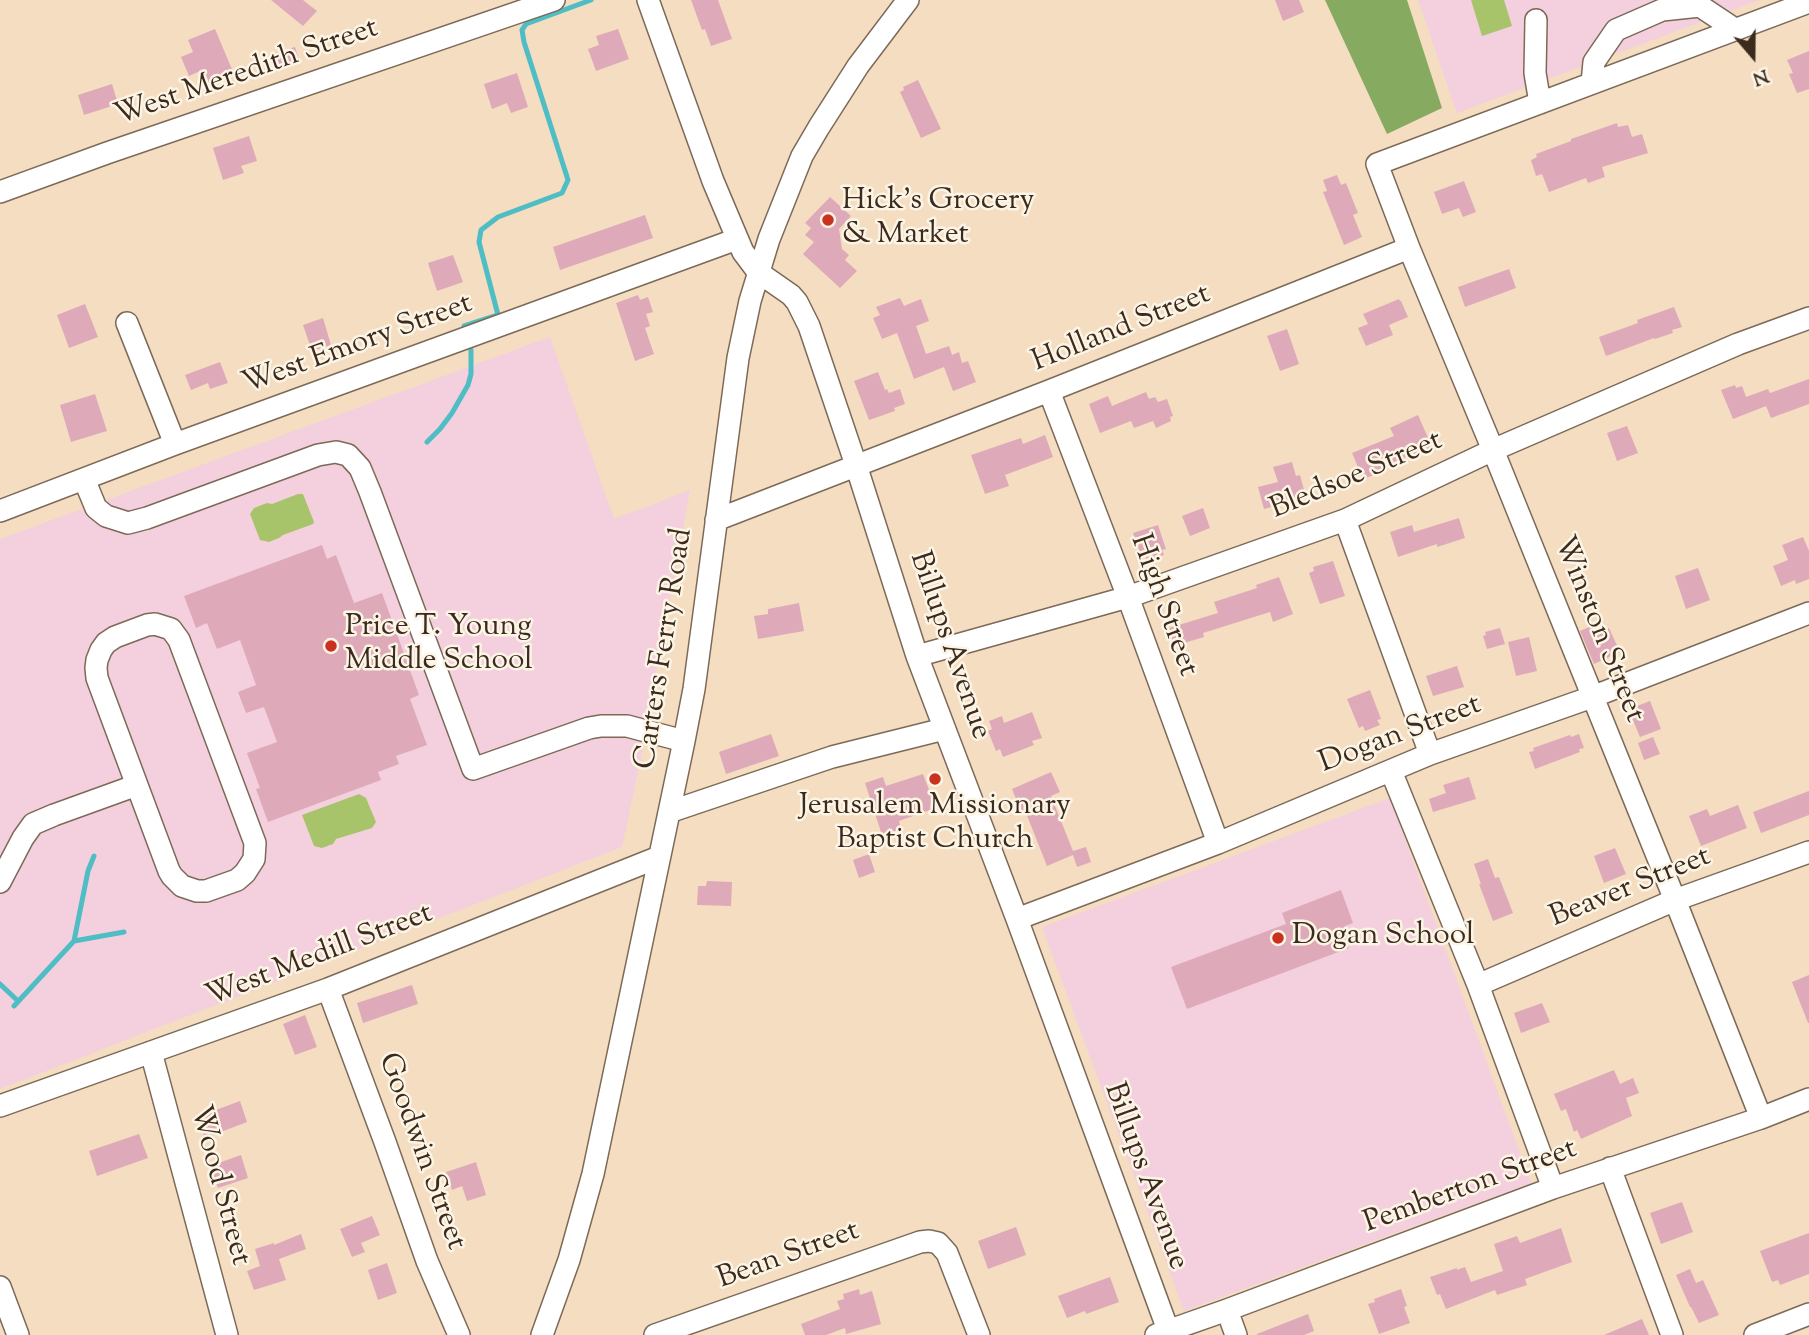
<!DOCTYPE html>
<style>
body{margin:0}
#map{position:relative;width:1809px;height:1335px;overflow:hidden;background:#f4ddc1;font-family:"Sorts Mill Goudy",serif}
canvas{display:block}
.north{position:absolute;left:1718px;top:21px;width:70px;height:70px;-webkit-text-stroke:5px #fcf5e5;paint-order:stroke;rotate:160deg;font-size:19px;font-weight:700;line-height:28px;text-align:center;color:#3b2a1e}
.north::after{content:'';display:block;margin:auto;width:24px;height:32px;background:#3b2a1e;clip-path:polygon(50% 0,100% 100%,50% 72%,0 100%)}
</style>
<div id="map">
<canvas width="1809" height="1335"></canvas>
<div class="north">N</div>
</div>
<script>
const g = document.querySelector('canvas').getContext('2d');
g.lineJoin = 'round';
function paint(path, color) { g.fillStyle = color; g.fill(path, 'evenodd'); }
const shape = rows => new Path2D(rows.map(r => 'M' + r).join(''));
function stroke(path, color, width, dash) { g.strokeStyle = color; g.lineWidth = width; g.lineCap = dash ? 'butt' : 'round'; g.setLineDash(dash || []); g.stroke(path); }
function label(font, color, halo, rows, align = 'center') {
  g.font = font + ' "Sorts Mill Goudy",serif'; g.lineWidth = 5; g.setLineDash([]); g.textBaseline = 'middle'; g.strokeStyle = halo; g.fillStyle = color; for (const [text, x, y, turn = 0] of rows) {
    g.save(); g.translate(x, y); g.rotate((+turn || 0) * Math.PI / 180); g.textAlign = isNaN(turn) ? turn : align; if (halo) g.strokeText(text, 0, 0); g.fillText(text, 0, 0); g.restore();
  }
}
const built = shape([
 [1418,0,1760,0,1457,113],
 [550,337,614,519,690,490,642,753,622,847,0,1089,0,539],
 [1390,798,1531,1183,1184,1311,1042,927]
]);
const green = shape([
 [1471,0,1504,0,1512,26,1482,36],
 [298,494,303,494,314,522,313,524,283,535,279,538,269,542,260,540,250,514,254,508,267,503,272,504],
 [359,794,366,798,376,822,372,828,336,839,333,844,322,848,314,846,302,815]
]);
const forest = shape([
 [1325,0,1407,0,1442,108,1387,134]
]);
const stream = shape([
 [465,329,464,326,498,315,479,242,481,230,498,217,562,193,568,180,524,42,522,30,526,24,591,0],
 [427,442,440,429,452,413,468,385,471,374,471,350],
 [74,941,124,932],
 [0,984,18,1001],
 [14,1006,74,941,88,871,94,856]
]);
const building = shape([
 [271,0,303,0,317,11,303,26],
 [691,0,718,0,732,39,711,46,705,29,702,30],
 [1275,0,1299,0,1304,12,1283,21],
 [215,29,234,74,204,86,198,72,189,76,181,57,193,52,188,40],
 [618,29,629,59,596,71,588,49,599,45,596,36],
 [295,47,300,63,281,69,275,53],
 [1809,51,1809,89,1797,93,1789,74,1793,73,1787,60],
 [517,73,528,107,511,113,507,103,492,109,484,84],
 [918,80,941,129,921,138,900,92,904,90,903,87],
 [112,84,118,104,84,115,78,95],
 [1617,123,1618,127,1628,125,1632,137,1642,134,1648,153,1602,167,1605,177,1588,183,1586,178,1549,192,1542,174,1536,176,1531,160,1537,157,1536,154,1571,141,1571,139],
 [249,136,257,161,241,166,244,173,223,180,213,148],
 [1337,175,1341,185,1346,183,1358,213,1353,215,1362,237,1344,245,1323,192,1327,191,1323,180],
 [1464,181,1476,212,1463,217,1459,208,1442,214,1434,192],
 [830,197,851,216,839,229,842,249,849,255,845,260,857,271,840,288,803,254,814,242,805,235,811,228,805,223],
 [645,215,653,238,560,270,553,247],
 [453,255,463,282,437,291,428,263],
 [1509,269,1516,288,1465,307,1458,287],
 [638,295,640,300,648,297,653,312,646,314,650,326,645,328,654,354,635,361,616,303],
 [900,298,904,306,921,299,929,321,916,326,926,354,949,346,952,355,959,352,962,363,968,361,976,382,953,391,944,367,914,379,897,333,882,339,873,318,880,315,876,307],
 [1399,299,1400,301,1401,301,1408,317,1389,325,1393,335,1366,346,1358,328,1368,324,1363,314],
 [85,304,98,337,69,348,57,315],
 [1674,307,1682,327,1672,330,1673,333,1655,339,1654,338,1606,356,1599,337,1638,323,1637,320],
 [323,318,331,345,312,351,303,325],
 [1287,329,1299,364,1280,371,1267,336],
 [220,362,228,383,210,389,208,383,191,390,185,375],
 [878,372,885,390,887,389,889,393,900,389,905,404,894,408,895,411,869,420,854,381],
 [1809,379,1809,404,1771,418,1766,406,1733,419,1721,390,1735,385,1736,388,1742,386,1746,397,1768,389,1770,393],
 [1146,392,1149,399,1155,397,1158,402,1167,399,1173,416,1170,417,1171,421,1156,428,1153,421,1134,428,1131,421,1100,433,1089,404,1108,396,1112,406],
 [95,394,107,431,71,442,60,405],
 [1418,415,1433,449,1414,458,1412,454,1380,469,1382,472,1363,479,1352,453,1394,436,1390,428],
 [1627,426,1638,453,1617,461,1607,433],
 [1045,435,1053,457,1005,475,1009,486,985,494,971,455,1021,438,1023,444],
 [1292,462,1296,476,1300,475,1306,497,1264,509,1258,487,1278,482,1273,467],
 [1203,508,1210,528,1190,536,1182,516],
 [1459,518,1465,538,1437,547,1437,544,1398,557,1390,532,1412,525,1414,532],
 [1158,525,1166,549,1162,550,1164,555,1147,561,1145,556,1142,558,1133,533],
 [1803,537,1809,551,1809,579,1796,584,1795,580,1781,586,1773,566,1788,560,1782,545],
 [322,545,327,559,336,555,354,603,382,593,419,695,410,699,427,745,396,756,399,764,378,772,381,780,268,822,256,789,260,788,247,753,277,742,264,707,246,713,238,692,256,685,240,640,217,649,207,623,196,628,184,596],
 [1333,561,1345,596,1320,604,1309,573,1314,571,1313,567],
 [1698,568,1710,600,1686,609,1675,576],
 [1279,577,1293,614,1273,622,1270,612,1203,633,1204,637,1174,646,1169,628,1218,613,1214,602,1257,588,1256,585],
 [799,603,804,631,758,639,754,616,768,614,768,609],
 [1599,623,1602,630,1609,628,1620,652,1594,664,1580,631],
 [1500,628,1505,644,1487,649,1483,636,1486,635,1485,632],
 [1529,637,1537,671,1516,676,1508,642],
 [1457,666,1464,687,1433,696,1426,676],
 [1370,690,1381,719,1377,720,1380,725,1365,731,1363,726,1359,728,1347,699],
 [1650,701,1661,729,1640,737,1630,713,1633,712,1632,708],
 [1032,712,1042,738,1032,741,1034,745,1003,757,1000,749,996,751,988,731,992,729,989,721,1002,716,1004,723],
 [771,734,779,756,726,774,719,752],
 [1579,734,1584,748,1579,749,1580,752,1535,769,1529,752,1534,751,1533,748,1570,735,1571,737],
 [1653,737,1660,754,1644,760,1638,743],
 [1051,772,1060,792,1051,796,1073,851,1086,847,1091,862,1077,867,1073,855,1047,866,1026,813,1022,814,1012,789],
 [923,774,936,808,899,821,901,829,882,835,865,783,883,777,886,786],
 [1469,777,1476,799,1433,812,1429,799,1446,793,1443,785],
 [1809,791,1809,815,1761,833,1753,812],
 [1738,805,1747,828,1701,846,1689,816,1707,809,1710,816],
 [1615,848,1626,874,1604,883,1594,856],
 [869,854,875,872,859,878,853,860],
 [1488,859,1495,878,1499,877,1513,913,1493,921,1479,884,1481,884,1474,864],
 [707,881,732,882,731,906,697,905,698,886,706,886],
 [1341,890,1353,923,1345,926,1351,942,1347,944,1349,948,1187,1009,1171,967,1286,924,1282,913],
 [1809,975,1809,1023,1808,1023,1792,982],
 [412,985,418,1004,363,1023,357,1003],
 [1542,1003,1550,1022,1521,1033,1514,1013],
 [305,1015,317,1047,295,1055,283,1024],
 [1614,1070,1620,1084,1633,1078,1639,1093,1626,1098,1632,1116,1581,1139,1577,1130,1574,1132,1566,1109,1561,1111,1554,1094],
 [240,1101,247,1122,205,1138,197,1117],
 [139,1134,148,1158,97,1176,89,1151],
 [241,1155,248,1178,218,1188,210,1166],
 [476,1162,486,1195,467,1201,462,1186,452,1190,446,1172],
 [1682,1202,1693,1232,1661,1244,1650,1213],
 [372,1216,380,1235,361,1243,365,1252,352,1257,340,1229],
 [1016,1227,1026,1255,988,1269,978,1241],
 [1561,1228,1572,1262,1525,1279,1527,1285,1497,1295,1495,1290,1446,1309,1440,1294,1437,1295,1430,1277,1457,1268,1457,1270,1465,1267,1471,1282,1503,1271,1494,1244,1517,1236,1520,1243],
 [1809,1233,1809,1274,1780,1285,1778,1280,1772,1282,1760,1251],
 [301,1234,306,1249,279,1259,286,1280,254,1290,247,1271,260,1266,255,1249,274,1243,274,1245],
 [387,1263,397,1293,378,1300,368,1270],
 [1690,1269,1696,1283,1703,1280,1719,1315,1699,1323,1691,1307,1690,1307,1676,1275],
 [1110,1277,1119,1302,1086,1314,1085,1311,1067,1318,1058,1296],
 [859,1289,860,1295,872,1291,881,1324,846,1334,845,1328,826,1335,805,1335,801,1324,840,1309,837,1301,844,1299,843,1294],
 [1401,1289,1407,1306,1404,1307,1410,1323,1379,1334,1368,1304,1375,1302,1374,1299],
 [1308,1314,1314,1331,1304,1335,1257,1335,1257,1334],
 [1642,1319,1649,1335,1604,1335]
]);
const minor = shape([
 [648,0,713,181,743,252,758,272,791,295,797,302,809,326,856,465,917,656,1017,919,1168,1330],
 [1536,20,1535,73,1540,103],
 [1592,83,1594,62,1616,30,1662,10,1700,6,1736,30],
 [0,192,107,153,554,0],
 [127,323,175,444],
 [1049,391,1128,597,1218,843],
 [84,479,96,508,106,516,128,523,147,518,318,455,336,452,348,455,360,468,370,492,473,769,589,728,601,726,627,726,684,741],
 [0,511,175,444,737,239],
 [716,520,1049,391,1409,248],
 [1345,520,1430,754],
 [155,624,171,629,179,640,255,843,254,859,245,873,237,880,206,891,197,891,182,886,172,876,169,871,97,678,96,668,97,660,101,650,106,643,115,637,147,625,155,624],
 [917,656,1128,597,1345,520,1493,450,1738,344,1809,318],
 [1391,771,1478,985,1553,1188],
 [669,812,832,757,944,729],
 [0,882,23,838,33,824,54,815,137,785],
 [1017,919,1218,843,1430,754,1592,697,1809,613],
 [1478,985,1675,900,1809,852],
 [328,989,385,1142,427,1261,459,1335],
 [151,1052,227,1335],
 [0,1106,328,989,659,857],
 [1761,1118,1675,900,1493,450,1409,248,1377,164,1809,2],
 [1610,1168,1672,1335],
 [0,1287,18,1335],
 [1227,1310,1236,1335],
 [542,1335,569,1260,593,1174,684,741,694,689,738,358,750,301,769,239,802,156,819,127,858,66,908,0],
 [655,1335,920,1242,929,1241,938,1243,947,1253,979,1335],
 [1156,1335,1227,1310,1553,1188,1761,1118,1809,1099],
 [1755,1335,1809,1314]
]);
const markers = [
 [828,220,7,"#c8321e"],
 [331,646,7,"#c8321e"],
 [935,779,7,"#c8321e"],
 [1278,938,7,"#c8321e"]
];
const streetNames = [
 ["West Meredith Street",247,74,-19],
 ["Holland Street",1122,330,-22],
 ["West Emory Street",358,346,-20],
 ["Bledsoe Street",1357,477,-23],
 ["High Street",1162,606,70],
 ["Winston Street",1597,630,68],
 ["Billups Avenue",948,646,71],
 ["Carters Ferry Road",666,649,-81],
 ["Dogan Street",1401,736,-21],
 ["Beaver Street",1631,889,-22],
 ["West Medill Street",320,957,-21],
 ["Goodwin Street",420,1152,70],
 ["Billups Avenue",1144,1177,70],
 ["Wood Street",218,1186,75],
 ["Pemberton Street",1471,1188,-20],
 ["Bean Street",789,1257,-20]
];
const poiNames = [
 ["Hick's Grocery",842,203],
 ["& Market",842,237],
 ["Price T. Young",345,629],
 ["Middle School",345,663],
 ["Jerusalem Missionary",935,808,"center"],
 ["Baptist Church",935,842,"center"],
 ["Dogan School",1292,938]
];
paint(built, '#f4cfde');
paint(green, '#a8c46b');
paint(forest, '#86aa5f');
stroke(stream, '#4ebdc4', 5);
paint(building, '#deaab9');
stroke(minor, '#7c6957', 24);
stroke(minor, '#fff', 21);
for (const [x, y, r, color] of markers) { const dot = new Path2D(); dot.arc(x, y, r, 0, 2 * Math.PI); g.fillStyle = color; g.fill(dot); stroke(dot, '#fcf5e5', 2.5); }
label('30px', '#3b2a1e', '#fcf5e5', streetNames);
label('30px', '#3b2a1e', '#fcf5e5', poiNames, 'left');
</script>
